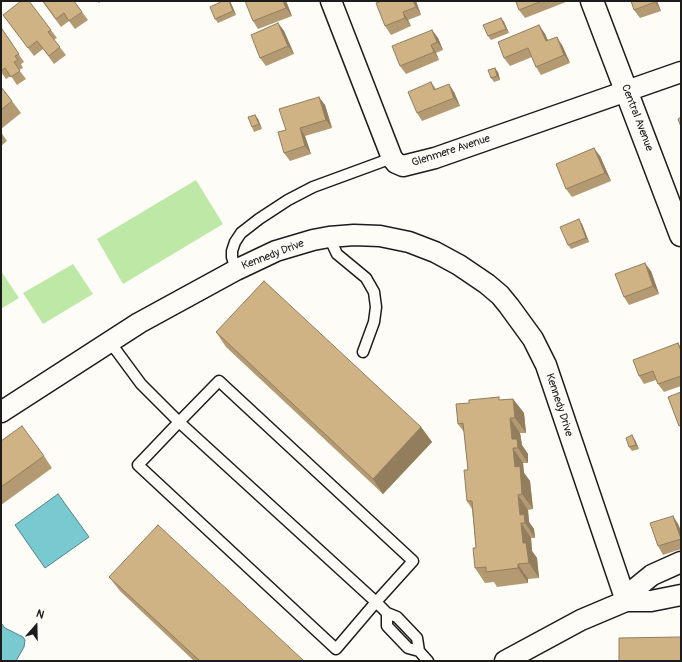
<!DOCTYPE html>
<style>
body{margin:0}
#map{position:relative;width:682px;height:662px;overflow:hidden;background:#fdfcf7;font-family:Pangolin,sans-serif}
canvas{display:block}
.frame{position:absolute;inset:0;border:2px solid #1c1c1c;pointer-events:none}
.north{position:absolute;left:16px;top:606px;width:40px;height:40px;-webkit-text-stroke:3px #fdfcf7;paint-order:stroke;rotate:20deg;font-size:11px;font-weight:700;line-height:16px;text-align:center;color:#1c1c1c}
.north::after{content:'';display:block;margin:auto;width:14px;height:18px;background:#1c1c1c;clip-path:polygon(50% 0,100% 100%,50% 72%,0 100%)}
</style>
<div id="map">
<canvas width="682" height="662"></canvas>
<div class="frame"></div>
<div class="north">N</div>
</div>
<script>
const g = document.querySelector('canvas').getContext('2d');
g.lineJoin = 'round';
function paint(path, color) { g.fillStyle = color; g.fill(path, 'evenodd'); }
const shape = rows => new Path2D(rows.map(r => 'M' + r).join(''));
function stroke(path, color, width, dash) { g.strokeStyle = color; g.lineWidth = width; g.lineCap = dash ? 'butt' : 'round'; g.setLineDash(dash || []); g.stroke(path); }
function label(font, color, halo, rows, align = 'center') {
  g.font = font + ' Pangolin,sans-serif'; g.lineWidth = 3; g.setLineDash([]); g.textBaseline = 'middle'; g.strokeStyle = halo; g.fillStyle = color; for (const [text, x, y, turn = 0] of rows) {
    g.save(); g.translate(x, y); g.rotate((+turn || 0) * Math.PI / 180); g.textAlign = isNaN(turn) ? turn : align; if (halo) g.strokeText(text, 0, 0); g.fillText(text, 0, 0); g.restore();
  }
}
const green = shape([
 [196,180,223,224,123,284,97,239],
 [73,264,93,294,43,324,23,293],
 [1,271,19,298,1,309]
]);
const water = shape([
 [58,494,89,537,45,568,15,525,58,494],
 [1,623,5,628,23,637,25,640,24,647,16,661,1,661,1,623]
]);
const lane = shape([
 [329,237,337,254,366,278,374,292,376,307,374,322,363,352],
 [236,270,232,257,232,251,235,242,241,233,259,219,288,200,313,187,392,158],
 [110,342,141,384,179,422,219,381,413,561,376,602,336,649,138,465,179,422,376,602,387,613,397,617,417,638,419,651,408,648,387,626,387,613],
 [419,651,428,661]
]);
const street = shape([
 [331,1,392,158,396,163,403,166,435,158,681,72],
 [1,412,139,323,236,270,276,251,313,240,329,237,354,235,380,236,409,242,435,252,459,265,487,284,500,295,509,306,533,339,546,365,626,601],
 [626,601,636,588,652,575,681,562],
 [505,661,581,620,626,601,651,601,681,595]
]);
const secondary = shape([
 [592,1,681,235]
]);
const wall = shape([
 [42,1,74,1,88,20,75,29,69,21,61,27],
 [97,1,102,1,99,3],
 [223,1,230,1,236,15,218,23,215,19],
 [286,1,292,16,258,29,253,21],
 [382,1,416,1,421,15,408,20,411,26,391,35,385,26],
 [519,1,566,1,566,2,525,18,519,10],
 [657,1,661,11,640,18,634,10],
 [3,15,51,30,57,38,54,40,66,55,54,64,43,49,34,56],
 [501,18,504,22,509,33,491,40,488,36],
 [278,23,284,31,294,54,266,66,260,58],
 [539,25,545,34,548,41,562,45,570,63,541,75,536,67,532,57,510,66,504,58],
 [2,29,24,62,21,64,23,68,19,70,26,79,17,85,11,76,6,79,1,72,1,30],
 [432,30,438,38,443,50,436,53,439,60,406,74,400,66],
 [498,72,500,80,494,82,491,78],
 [431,82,436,89,454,92,460,106,422,121,417,113],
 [1,87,12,101,21,113,1,129],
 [325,105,332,128,305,136,311,154,290,161,284,153,286,130],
 [255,115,258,119,262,129,254,132,252,127],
 [1,132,7,141,1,146],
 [600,156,611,181,572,197,566,189],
 [582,224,589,242,571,249,568,245],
 [651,271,659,294,629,305,624,297],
 [216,332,421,427,432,442,383,494,226,347],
 [678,343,681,347,681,386,664,392,658,384,656,380,644,384,639,376],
 [513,399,524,413,526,433,520,433,522,445,528,454,528,463,523,463,524,473,530,481,533,509,528,510,529,522,534,529,535,538,531,538,532,551,537,558,539,578,528,579,528,583,497,587,494,582,485,583,475,568,476,548,472,509,467,501,468,470,464,432,458,424,501,400],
 [635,440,639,449,632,451,629,447],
 [1,441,44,456,52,468,1,505],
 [673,516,678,524,681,531,681,549,663,555,658,546],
 [109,577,304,661,194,661,120,591]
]);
const shadedWall = shape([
 [229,1,231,3,236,15,233,11],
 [283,1,286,1,292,16,286,8],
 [413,1,416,1,421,15,416,7],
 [654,1,657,1,661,11,655,2],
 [403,12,408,20,411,26,405,18],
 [501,18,504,22,509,33,506,29],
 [278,23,284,31,294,54,288,46],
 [539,25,545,34,552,49,546,41],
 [432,30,438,38,443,50,437,42],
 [557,37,562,45,570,63,564,55],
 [431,45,436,53,439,60,434,52],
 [495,68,498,72,500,80,497,76],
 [449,84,454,92,460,106,454,98],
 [319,97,325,105,332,128,326,120],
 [255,115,258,119,262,129,259,124],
 [300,128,305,136,311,154,305,146],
 [594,148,600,156,611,181,605,173],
 [579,219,582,224,589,242,586,238],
 [645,263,651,271,659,294,653,286],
 [513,399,524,413,526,433,515,418],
 [510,418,520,433,522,445,528,454,528,463,512,439],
 [421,427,432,442,383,494,373,479],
 [632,435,635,440,639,449,636,445],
 [513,448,523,463,524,473,530,481,533,509,522,494,515,467],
 [518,495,528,510,529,522,534,529,535,538,520,515],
 [673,516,678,524,681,531,681,539],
 [521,523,531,538,532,551,537,558,539,578,529,563,523,543],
 [518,564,528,579,528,583,518,568]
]);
const building = shape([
 [21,1,29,1,51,30,48,32,60,47,49,56,37,41,28,48,3,15,21,1],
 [43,1,74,1,82,12,69,21,64,13,56,19,43,1],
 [223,1,229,1,233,11,215,19,210,7,223,1],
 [245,1,283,1,286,8,253,21,245,1],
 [382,1,413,1,416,7,403,12,405,18,385,26,376,3,382,1],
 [519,1,542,1,519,10,516,2,519,1],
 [631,1,654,1,655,2,634,10,631,1],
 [501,18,506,29,488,36,483,25,501,18],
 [278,23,288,46,260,58,251,35,278,23],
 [539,25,546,41,557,37,564,55,536,67,528,48,504,58,498,42,539,25],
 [2,29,19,54,15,56,18,60,14,62,20,71,11,77,5,68,1,71,1,30,2,29],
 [432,30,437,42,431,45,434,52,400,66,392,46,432,30],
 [495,68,497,76,491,78,488,70,495,68],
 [431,82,434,90,449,84,454,98,417,113,408,92,431,82],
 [1,87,12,101,1,110,1,87],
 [319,97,326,120,300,128,305,146,284,153,278,132,286,130,279,109,319,97],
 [255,115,259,124,252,127,248,117,255,115],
 [681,117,681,127,678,119,681,117],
 [594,148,605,173,566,189,556,164,594,148],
 [579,219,586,238,568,245,560,227,579,219],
 [645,263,653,286,624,297,615,274,645,263],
 [264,281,421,427,373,479,216,332,264,281],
 [678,343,681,351,681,376,658,384,653,371,639,376,633,360,678,343],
 [681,392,681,425,679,426,668,397,681,392],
 [499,397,499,400,513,399,515,418,510,418,512,439,517,439,518,448,513,448,515,467,520,466,522,494,518,495,520,515,524,514,525,523,521,523,523,543,526,543,529,563,518,564,518,568,486,572,486,567,475,568,473,548,476,548,472,501,467,501,464,470,468,470,463,423,458,424,456,404,469,403,469,400,499,397],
 [22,426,44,456,1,487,1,441,22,426],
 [632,435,636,445,629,447,626,438,632,435],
 [673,516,681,539,658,546,650,523,673,516],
 [158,525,304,661,200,661,109,577,158,525],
 [681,637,681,661,619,661,619,638,681,637]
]);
const streetNames = [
 ["Central Avenue",637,118,69],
 ["Glenmere Avenue",451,151,-18],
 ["Kennedy Drive",273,255,-21],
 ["Kennedy Drive",559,405,72]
];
paint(green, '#bee8a5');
paint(water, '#78c9d0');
stroke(water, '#538488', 1);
stroke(lane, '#1c1c1c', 13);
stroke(street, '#1c1c1c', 23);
stroke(secondary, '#1c1c1c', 25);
stroke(lane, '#fdfcf7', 10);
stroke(street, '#fdfcf7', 20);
stroke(secondary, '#fdfcf7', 22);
paint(wall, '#b39a72');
paint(shadedWall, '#927d5d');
paint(building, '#d0b385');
stroke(building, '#927d5d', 1);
label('11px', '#1c1c1c', '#fdfcf7', streetNames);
</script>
